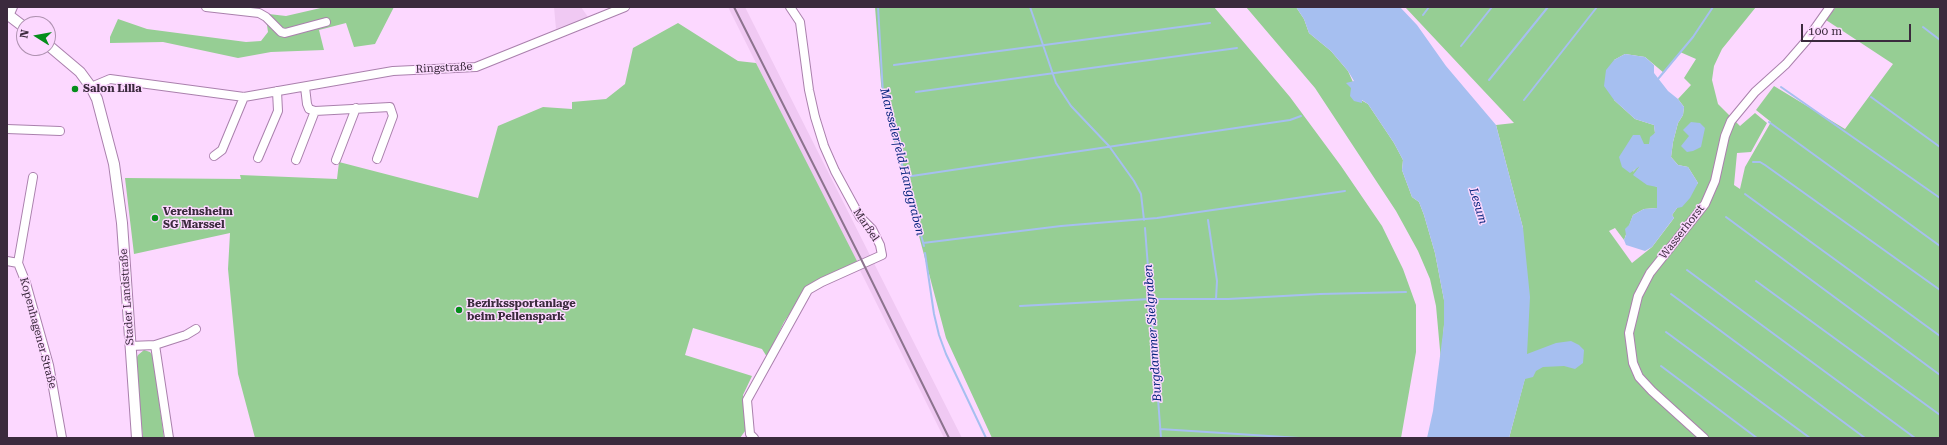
<!DOCTYPE html>
<meta charset="utf-8">
<style>
body{margin:0}
#map{position:relative;width:1947px;height:445px;overflow:hidden;background:#fcd8ff;font-family:"Roboto Serif",serif}
canvas{display:block}
.frame{position:absolute;inset:0;border:8px solid #3b2a3d;pointer-events:none}
.north{position:absolute;left:16px;top:16px;width:40px;height:40px;box-sizing:border-box;background:#fcd8ff;border:1px solid #af92b1;border-radius:50%;rotate:281deg;font-size:11px;font-weight:700;line-height:16px;text-align:center;color:#3b2a3d}
.north::after{content:'';display:block;margin:auto;width:14px;height:18px;background:#058d1b;clip-path:polygon(50% 0,100% 100%,50% 72%,0 100%)}
.scale{position:absolute;left:1801px;top:24px;width:110px;height:18px;box-sizing:border-box;border:2px solid #3b2a3d;border-top:0;padding-left:5px;font-size:12px;line-height:14px;white-space:nowrap;color:#3b2a3d;-webkit-text-stroke:3px #fcd8ff;paint-order:stroke}
</style>
<div id="map">
<canvas width="1947" height="445"></canvas>
<div class="frame"></div>
<div class="north">N</div>
<div class="scale">100 m</div>
</div>
<script>
const g = document.querySelector('canvas').getContext('2d');
g.lineJoin = 'round';
function paint(path, color) { g.fillStyle = color; g.fill(path, 'evenodd'); }
const shape = rows => new Path2D(rows.map(r => 'M' + r).join(''));
function stroke(path, color, width, dash) { g.strokeStyle = color; g.lineWidth = width; g.lineCap = dash ? 'butt' : 'round'; g.setLineDash(dash || []); g.stroke(path); }
function label(font, color, halo, rows, align = 'center') {
  g.font = font + ' "Roboto Serif",serif'; g.lineWidth = 3; g.setLineDash([]); g.textBaseline = 'middle'; g.strokeStyle = halo; g.fillStyle = color; for (const [text, x, y, turn = 0] of rows) {
    g.save(); g.translate(x, y); g.rotate((+turn || 0) * Math.PI / 180); g.textAlign = isNaN(turn) ? turn : align; if (halo) g.strokeText(text, 0, 0); g.fillText(text, 0, 0); g.restore();
  }
}
const built = shape([
 [554,7,581,7,588,17,556,29],
 [728,7,745,7,962,438,944,438]
]);
const green = shape([
 [325,7,394,7,375,44,354,47,346,23,319,30,324,50,271,52,238,58,163,42,110,43,110,37,118,19,147,29,246,42,261,41,268,32,267,25,260,13,286,16],
 [875,7,1214,7,1290,97,1341,166,1382,226,1403,269,1416,305,1416,352,1401,438,992,438,946,338,882,96],
 [1246,7,1296,7,1304,19,1309,33,1331,51,1348,71,1361,100,1368,104,1394,143,1403,160,1402,170,1412,197,1419,202,1424,215,1435,253,1444,300,1444,325,1441,361,1436,306,1430,279,1418,251,1396,211,1315,88],
 [1405,7,1756,7,1722,49,1714,66,1712,80,1718,104,1740,126,1755,113,1767,123,1751,152,1737,153,1734,185,1740,189,1745,167,1771,122,1756,110,1774,86,1845,129,1893,64,1826,20,1836,7,1940,7,1940,438,1509,438,1525,378,1523,228,1496,125,1514,123],
 [1680,52,1696,59,1684,78,1691,85,1678,99,1684,107,1683,115,1678,123,1673,142,1671,157,1678,165,1688,167,1698,183,1677,208,1672,215,1674,218,1652,247,1632,263,1609,231,1615,228,1624,240,1633,215,1644,209,1657,208,1657,187,1634,175,1640,166,1639,165,1633,172,1644,144,1649,144,1655,133,1654,125,1635,119,1614,100,1614,60,1625,54,1645,57,1664,73],
 [678,23,738,61,756,63,858,263,807,288,784,322,767,357,762,349,693,328,685,355,752,376,743,395,748,427,740,438,255,438,238,374,228,269,230,233,134,254,125,178,241,179,240,175,337,179,339,162,478,198,498,126,543,107,572,109,572,102,606,99,625,84,633,48],
 [144,350,150,352,153,356,164,438,143,438,135,361,138,355]
]);
const water = shape([
 [1296,7,1400,7,1417,25,1446,66,1496,125,1523,228,1530,297,1527,354,1556,343,1571,341,1579,345,1584,350,1583,363,1575,369,1564,366,1543,367,1536,371,1533,377,1525,379,1509,438,1427,438,1433,411,1444,325,1444,300,1435,253,1424,215,1419,202,1412,197,1402,170,1403,160,1394,143,1368,104,1362,100,1362,103,1354,101,1350,96,1351,88,1346,83,1354,81,1348,71,1331,51,1309,33,1304,19],
 [1625,54,1645,57,1654,65,1654,73,1668,91,1678,99,1684,107,1683,115,1678,123,1673,142,1671,157,1678,165,1688,167,1698,183,1690,198,1682,207,1677,208,1672,215,1674,218,1670,223,1652,247,1645,251,1626,245,1624,240,1626,235,1625,229,1629,225,1633,215,1644,209,1657,208,1657,187,1647,185,1633,175,1640,166,1630,173,1622,167,1619,157,1633,135,1640,135,1644,144,1649,144,1650,137,1655,133,1654,125,1635,119,1614,100,1604,86,1606,70,1614,60],
 [1691,122,1700,123,1705,128,1701,147,1693,151,1687,152,1681,146,1689,136,1683,130]
]);
const stream = shape([
 [878,7,883,94,924,246],
 [1030,7,1056,83,1071,106,1109,146,1134,181,1141,194,1144,220],
 [1423,15,1429,7],
 [1923,27,1940,40],
 [1461,46,1492,7],
 [894,65,1210,23],
 [1658,79,1693,37,1713,7],
 [1489,80,1548,7],
 [1781,87,1940,198],
 [916,92,1237,48],
 [1871,97,1940,147],
 [1524,100,1597,7],
 [1769,122,1940,246],
 [1753,162,1760,162,1765,165,1940,290],
 [905,177,1290,120,1301,116],
 [1745,194,1940,336],
 [1726,217,1940,375],
 [1208,220,1217,281,1216,299],
 [1145,228,1161,438],
 [923,243,1061,226,1157,218,1345,191],
 [925,253,934,314,939,335,946,354,986,438],
 [1687,270,1915,438],
 [1756,281,1940,415],
 [1671,294,1865,438],
 [1020,306,1150,299,1228,299,1320,294,1406,292],
 [1666,332,1810,438],
 [1661,366,1757,438],
 [1160,429,1300,438]
]);
const minor = shape([
 [206,7,259,13,266,17,281,32,285,33,326,22],
 [9,16,13,7],
 [91,87,110,79,244,97,393,71,476,67,625,7],
 [305,87,307,104,309,109,315,111,390,107,393,116,377,159],
 [7,129,60,131],
 [214,156,222,150,244,97],
 [258,158,278,111,277,91],
 [296,160,315,111],
 [336,160,356,108],
 [7,261,18,263],
 [18,263,26,283,49,365,62,438],
 [18,263,33,177],
 [155,345,169,438],
 [130,346,155,345,186,335,196,329],
 [754,438,750,434,747,400,808,290,822,282,882,255,880,245,872,229,860,217,835,171,824,146,815,117,809,90,800,22,790,7],
 [1704,438,1652,391,1639,377,1633,363,1629,333,1638,296,1650,273,1705,204,1715,181,1725,136,1731,121,1755,92,1786,64,1806,41,1830,7]
]);
const tertiary = shape([
 [7,14,24,27],
 [48,45,80,72,91,87,97,99,114,164,122,223,137,438]
]);
const rail = shape([
 [734,7,861,259,949,438]
]);
const markers = [
 [75,89,4,"#058d1b"],
 [155,218,4,"#058d1b"],
 [459,310,4,"#058d1b"]
];
const streetNames = [
 ["Ringstraße",444,68,-3],
 ["Marßel",866,225,56],
 ["Wasserhorst",1682,232,-52],
 ["Stader Landstraße",127,297,-94],
 ["Kopenhagener Straße",38,333,75]
];
const poiNames = [
 ["Salon Lilla",83,89],
 ["Vereinsheim",163,212],
 ["SG Marssel",163,225],
 ["Bezirkssportanlage",467,304],
 ["beim Pellenspark",467,317]
];
const waterNames = [
 ["Marsselerfeld Hanggraben",902,162,76],
 ["Lesum",1478,206,73],
 ["Burgdammer Sielgraben",1153,333,-94]
];
paint(built, '#f0c9f3');
paint(green, '#96ce94');
paint(water, '#a6bff0');
stroke(stream, '#a6bff0', 2);
stroke(minor, '#aa80ad', 10);
stroke(tertiary, '#aa80ad', 12);
stroke(minor, '#fff', 8);
stroke(tertiary, '#fff', 10);
stroke(rail, '#8c738e', 2);
for (const [x, y, r, color] of markers) { const dot = new Path2D(); dot.arc(x, y, r, 0, 2 * Math.PI); g.fillStyle = color; g.fill(dot); stroke(dot, '#fcd8ff', 1.5); }
label('11px', '#3b2a3d', '#fcd8ff', streetNames);
label('bold 11px', '#3b2a3d', '#fcd8ff', poiNames, 'left');
label('italic 12px', '#04227c', '#fcd8ff', waterNames);
</script>
